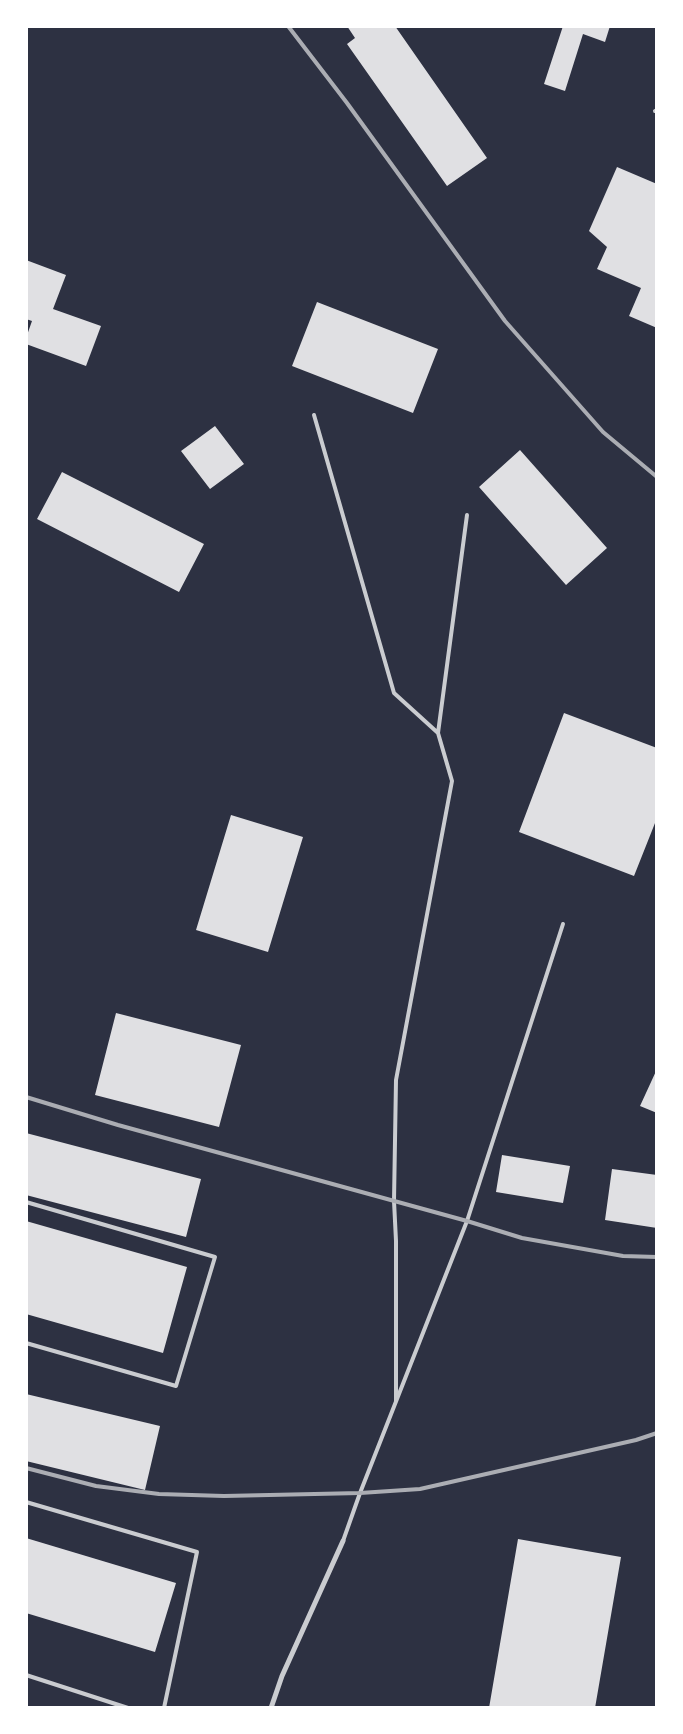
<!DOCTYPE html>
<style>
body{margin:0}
#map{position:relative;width:683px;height:1734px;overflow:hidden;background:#2d3142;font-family:"PT Sans Narrow",sans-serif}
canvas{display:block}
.frame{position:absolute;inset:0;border:28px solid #fff;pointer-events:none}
</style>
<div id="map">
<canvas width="683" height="1734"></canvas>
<div class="frame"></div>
</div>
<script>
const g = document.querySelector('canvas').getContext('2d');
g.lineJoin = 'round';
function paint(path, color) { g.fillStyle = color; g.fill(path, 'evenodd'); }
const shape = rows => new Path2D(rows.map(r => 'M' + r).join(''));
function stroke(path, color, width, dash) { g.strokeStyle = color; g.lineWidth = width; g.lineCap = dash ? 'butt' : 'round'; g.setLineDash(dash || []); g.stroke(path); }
const building = shape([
 [347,26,395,26,487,158,447,186,347,44,355,38],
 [563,26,610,26,605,42,583,34,565,91,544,84],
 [617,167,657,184,657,328,629,316,641,288,597,269,607,247,589,231],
 [26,260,66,275,53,309,101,326,86,366,26,344,26,338,32,321,26,319],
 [317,302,438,349,413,413,292,366],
 [215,426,244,464,210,489,181,451],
 [520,450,607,548,566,585,479,487],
 [62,472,204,544,179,592,37,519],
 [564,713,657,748,657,818,634,876,519,832],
 [231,815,303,837,268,952,196,930],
 [116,1013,241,1045,219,1127,95,1095],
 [657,1069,657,1113,640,1106],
 [26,1133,201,1179,186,1237,26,1195],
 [502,1155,570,1166,563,1203,496,1192],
 [612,1169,657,1175,657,1228,605,1220],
 [26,1221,187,1267,163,1353,26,1314],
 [26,1394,160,1426,145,1490,26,1461],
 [26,1538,176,1583,155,1652,26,1613],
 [518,1539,621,1557,595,1708,489,1708]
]);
const service = shape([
 [655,111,657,110],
 [314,415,394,693,438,733,452,781,396,1080,394,1201,396,1241,396,1401],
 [438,733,467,515],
 [26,1202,215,1257,176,1386,26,1343],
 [26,1502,197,1552,164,1708],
 [343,1541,360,1493,467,1221,563,924],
 [26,1675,128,1708]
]);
const minor = shape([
 [271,1708,282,1676,343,1541]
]);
const rail = shape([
 [288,26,347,103,505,321,603,432,657,477],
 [26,1097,118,1125,467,1221,522,1238,623,1256,657,1257],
 [26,1468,96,1486,159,1494,224,1496,360,1493,420,1489,636,1440,657,1433]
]);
paint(building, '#e0e0e3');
stroke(service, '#caccd0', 4);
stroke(minor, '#caccd0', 5);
stroke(rail, '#abadb3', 4);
</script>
